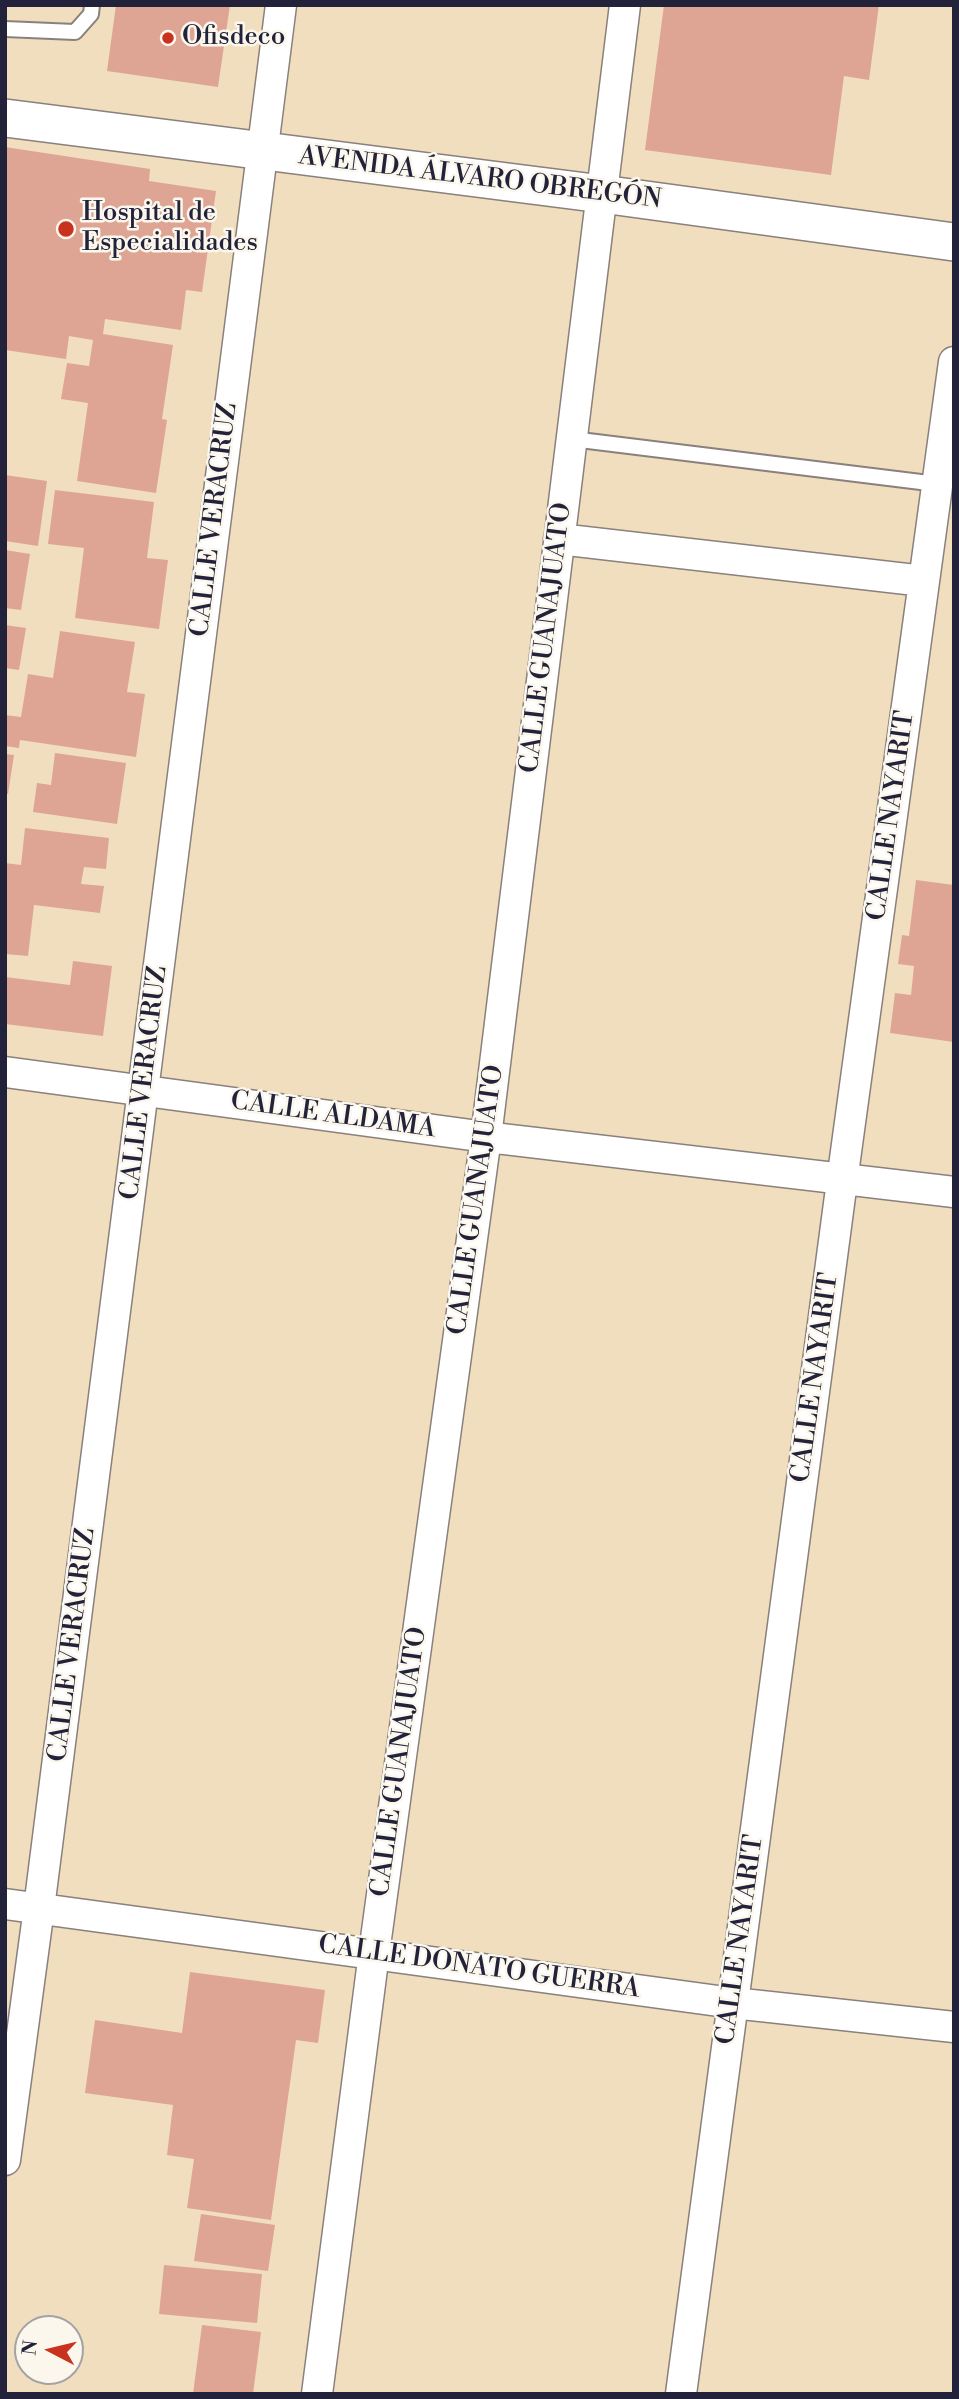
<!DOCTYPE html>
<meta charset="utf-8">
<style>
body{margin:0}
#map{position:relative;width:959px;height:2399px;overflow:hidden;background:#f1debe;font-family:"Libre Bodoni",serif}
canvas{display:block}
.frame{position:absolute;inset:0;border:7px solid #22223b;pointer-events:none}
.north{position:absolute;left:14px;top:2315px;width:70px;height:70px;box-sizing:border-box;background:#fbf7ec;border:2px solid #a4a2a5;border-radius:50%;rotate:277deg;font-size:19px;font-weight:700;line-height:28px;text-align:center;color:#22223b}
.north::after{content:'';display:block;margin:auto;width:24px;height:32px;background:#c8321e;clip-path:polygon(50% 0,100% 100%,50% 72%,0 100%)}
</style>
<div id="map">
<canvas width="959" height="2399"></canvas>
<div class="frame"></div>
<div class="north">N</div>
</div>
<script>
const g = document.querySelector('canvas').getContext('2d');
g.lineJoin = 'round';
function paint(path, color) { g.fillStyle = color; g.fill(path, 'evenodd'); }
const shape = rows => new Path2D(rows.map(r => 'M' + r).join(''));
function stroke(path, color, width, dash) { g.strokeStyle = color; g.lineWidth = width; g.lineCap = dash ? 'butt' : 'round'; g.setLineDash(dash || []); g.stroke(path); }
function label(font, color, halo, rows, align = 'center') {
  g.font = font + ' "Libre Bodoni",serif'; g.lineWidth = 5; g.setLineDash([]); g.textBaseline = 'middle'; g.strokeStyle = halo; g.fillStyle = color; for (const [text, x, y, turn = 0] of rows) {
    g.save(); g.translate(x, y); g.rotate((+turn || 0) * Math.PI / 180); g.textAlign = isNaN(turn) ? turn : align; if (halo) g.strokeText(text, 0, 0); g.fillText(text, 0, 0); g.restore();
  }
}
const building = shape([
 [116,5,230,5,218,87,107,71],
 [664,5,879,5,869,80,844,76,831,175,645,150],
 [5,147,150,169,149,181,216,191,202,292,186,290,181,330,105,319,103,334,173,345,162,419,167,420,156,493,77,481,88,403,61,399,67,363,89,366,93,340,69,336,66,359,5,350],
 [5,475,47,481,38,546,5,541],
 [55,490,154,502,147,558,168,560,159,629,75,618,84,548,48,544],
 [5,550,30,554,21,610,5,608],
 [5,625,26,628,19,670,5,668],
 [60,631,135,642,127,692,145,694,136,757,20,740,19,748,5,746,5,715,21,717,28,674,53,678],
 [55,753,126,763,117,824,33,812,37,783,51,785],
 [5,754,14,755,8,794,5,793],
 [25,828,109,838,106,869,84,867,81,884,104,886,100,913,34,905,28,956,5,954,5,863,21,865],
 [916,880,954,885,954,1042,890,1033,895,993,911,995,914,966,898,964,902,935,909,936],
 [73,961,112,966,103,1036,5,1024,5,977,70,985],
 [190,1972,325,1990,318,2043,296,2040,271,2220,187,2208,194,2159,167,2155,173,2105,85,2093,95,2020,182,2033],
 [201,2214,275,2225,268,2271,194,2261],
 [164,2265,262,2274,257,2323,159,2314],
 [202,2325,261,2332,253,2394,193,2394]
]);
const service = shape([
 [5,29,75,32,91,14,92,5],
 [572,439,937,484]
]);
const minor = shape([
 [559,539,924,581],
 [5,1072,486,1137,954,1192],
 [5,1904,733,2003,954,2027],
 [5,2160,39,1908,281,5],
 [317,2394,374,1953,486,1137,625,5],
 [681,2394,842,1181,954,362]
]);
const tertiary = shape([
 [5,118,602,194,954,242]
]);
const markers = [
 [168,38,7,"#c8321e"],
 [66,229,9,"#c8321e"]
];
const poiNames = [
 ["Ofisdeco",182,38],
 ["Hospital de",82,214],
 ["Especialidades",82,244]
];
const streetNames = [
 ["AVENIDA ÁLVARO OBREGÓN",480,179,7],
 ["CALLE VERACRUZ",215,520,-83],
 ["CALLE GUANAJUATO",547,638,-83],
 ["CALLE NAYARIT",892,816,-82],
 ["CALLE VERACRUZ",145,1083,-83],
 ["CALLE ALDAMA",333,1116,8],
 ["CALLE GUANAJUATO",477,1200,-82],
 ["CALLE NAYARIT",816,1378,-82],
 ["CALLE VERACRUZ",73,1645,-83],
 ["CALLE GUANAJUATO",400,1762,-82],
 ["CALLE NAYARIT",741,1940,-82],
 ["CALLE DONATO GUERRA",479,1968,8]
];
paint(building, '#dea595');
stroke(service, '#8a807c', 18);
stroke(minor, '#8a807c', 33);
stroke(tertiary, '#8a807c', 40);
stroke(service, '#fff', 14);
stroke(minor, '#fff', 30);
stroke(tertiary, '#fff', 37);
for (const [x, y, r, color] of markers) { const dot = new Path2D(); dot.arc(x, y, r, 0, 2 * Math.PI); g.fillStyle = color; g.fill(dot); stroke(dot, '#fbf7ec', 2.5); }
label('26px', '#22223b', '#fbf7ec', poiNames, 'left');
label('26px', '#22223b', '#fbf7ec', streetNames);
</script>
